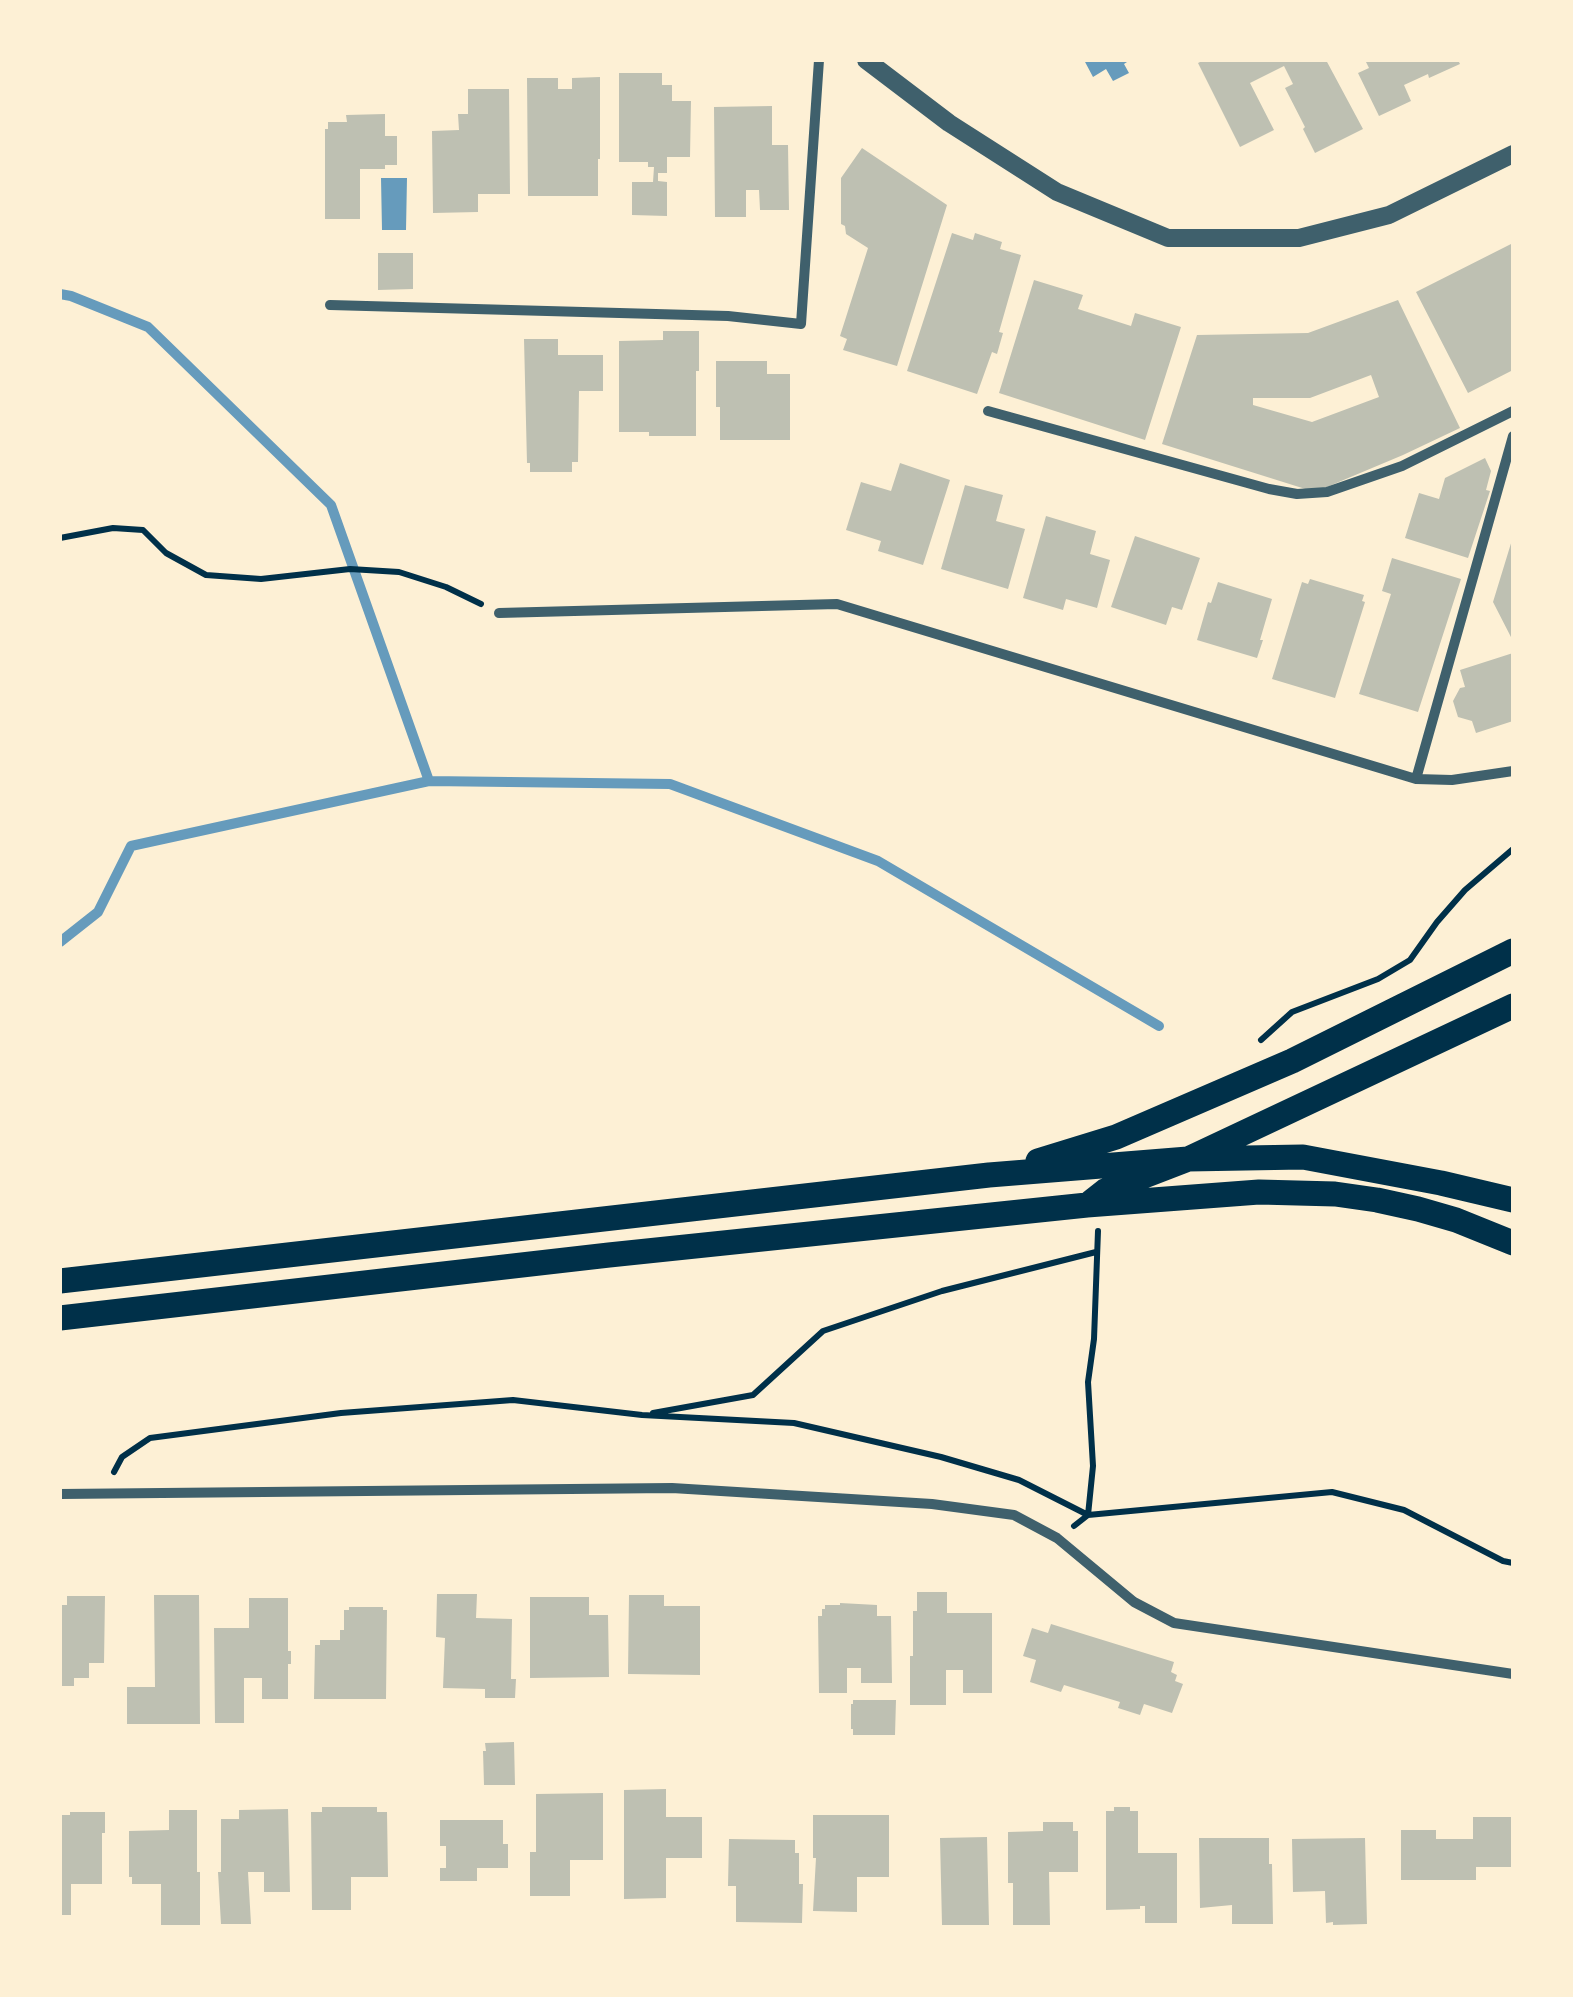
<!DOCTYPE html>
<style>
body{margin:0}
#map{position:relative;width:1573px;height:1997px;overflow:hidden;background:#fdf0d5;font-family:Raleway,sans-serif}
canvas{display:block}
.frame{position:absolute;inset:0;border:62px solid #fdf0d5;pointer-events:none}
</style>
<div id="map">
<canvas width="1573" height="1997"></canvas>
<div class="frame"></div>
</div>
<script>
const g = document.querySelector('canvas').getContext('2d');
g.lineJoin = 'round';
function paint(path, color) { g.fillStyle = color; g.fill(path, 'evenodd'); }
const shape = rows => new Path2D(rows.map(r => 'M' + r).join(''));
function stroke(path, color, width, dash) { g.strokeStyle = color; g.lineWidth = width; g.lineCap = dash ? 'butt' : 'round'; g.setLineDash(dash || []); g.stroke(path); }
const water = shape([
 [1084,60,1130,60,1124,64,1129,73,1113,81,1106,69,1093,77],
 [381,178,407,178,406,230,382,230]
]);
const stream = shape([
 [60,294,71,296,148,327,331,505,429,781],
 [60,942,98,912,131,846,429,781,670,784,878,861,1159,1026]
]);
const building = shape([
 [1204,60,1326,60,1363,129,1315,153,1303,129,1305,127,1285,88,1293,84,1284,66,1250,83,1274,130,1240,147,1198,63],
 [1365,60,1458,60,1460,64,1429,78,1428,74,1404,85,1411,101,1379,116,1358,73,1369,68],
 [619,73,662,73,662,85,672,85,672,101,691,101,690,157,667,157,667,173,658,173,658,181,667,182,667,216,632,215,632,182,653,182,654,167,648,167,648,162,619,162],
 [600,77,600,159,598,159,598,196,528,196,527,78,558,78,558,89,572,89,572,78],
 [468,89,509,89,510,194,478,194,478,212,433,213,432,131,459,130,458,114,468,114],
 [772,106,772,145,788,145,789,210,760,210,759,190,746,190,746,217,715,217,714,107],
 [385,114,385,136,397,136,397,165,385,165,385,169,360,169,360,219,325,219,325,129,328,129,328,122,347,122,346,115],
 [862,148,947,205,897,366,843,350,847,339,840,336,868,248,846,234,845,226,841,224,841,178],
 [952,233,973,240,975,233,1002,242,1000,249,1021,255,999,332,1003,333,997,354,992,352,977,394,907,371],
 [1513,243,1513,370,1468,393,1416,292],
 [378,253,413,253,413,289,378,290],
 [1034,280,1083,295,1078,309,1131,326,1135,313,1181,327,1145,440,999,393],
 [1398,300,1460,428,1403,455,1315,492,1162,444,1197,335,1308,333],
 [1371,375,1379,397,1312,422,1253,405,1253,398,1310,398],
 [663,331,699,331,699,371,696,371,696,436,649,436,649,432,619,432,619,341,663,340],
 [524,339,558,339,558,355,603,355,603,391,579,391,578,462,572,462,572,472,530,472,530,463,527,463],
 [716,361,767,361,767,374,790,374,790,440,720,440,720,407,716,407],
 [1485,458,1491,471,1486,490,1490,491,1468,558,1405,538,1419,493,1439,499,1445,478],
 [900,463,950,480,923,565,878,551,881,541,846,530,861,482,891,491],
 [965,485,1003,495,996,521,1025,529,1008,589,941,569],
 [1046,516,1096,531,1090,554,1110,560,1097,608,1066,599,1063,610,1023,598],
 [1135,536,1200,558,1182,610,1172,607,1166,625,1111,607],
 [1512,540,1513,540,1513,641,1493,602],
 [1392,558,1461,579,1418,712,1359,694,1391,594,1382,591],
 [1310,579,1364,595,1362,601,1365,602,1335,698,1272,679,1302,582,1308,584],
 [1218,582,1272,599,1260,640,1263,640,1257,658,1197,640,1208,602,1211,603],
 [1513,653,1513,721,1476,733,1472,721,1458,717,1453,701,1460,688,1465,687,1460,670],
 [917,1592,947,1592,947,1613,992,1613,992,1693,963,1693,963,1670,946,1670,946,1705,910,1705,910,1656,913,1656,913,1611,917,1611],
 [437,1594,477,1594,476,1618,512,1619,511,1679,516,1679,515,1698,485,1698,485,1689,443,1688,445,1638,436,1637],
 [154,1595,199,1595,200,1724,127,1724,127,1687,155,1687],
 [629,1595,664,1595,664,1606,700,1606,700,1675,628,1674],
 [67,1596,105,1596,104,1663,89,1663,89,1678,74,1678,74,1686,60,1686,60,1605,67,1605],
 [530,1597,589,1597,589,1615,608,1615,609,1677,530,1678],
 [249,1598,288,1598,288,1651,291,1651,291,1664,288,1664,288,1699,262,1699,262,1678,244,1678,244,1723,215,1723,214,1628,249,1628],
 [840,1603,877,1605,877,1616,891,1616,892,1683,861,1683,861,1668,847,1668,847,1693,819,1693,818,1616,822,1616,822,1609,825,1609,825,1605,840,1605],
 [349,1607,383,1607,383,1610,387,1610,386,1699,314,1699,315,1645,320,1645,320,1640,340,1640,340,1630,344,1630,344,1610,349,1610],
 [1051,1624,1174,1662,1171,1672,1177,1675,1175,1681,1183,1684,1172,1713,1144,1704,1140,1715,1118,1708,1120,1702,1064,1685,1061,1692,1030,1682,1036,1660,1023,1656,1032,1628,1048,1633],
 [853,1700,896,1700,895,1735,853,1735,853,1729,851,1729,851,1704,853,1704],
 [514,1742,515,1785,484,1785,483,1751,486,1751,485,1743],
 [666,1789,666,1817,702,1817,702,1858,666,1858,666,1898,624,1899,624,1790],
 [603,1793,603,1860,570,1860,570,1896,530,1896,530,1852,536,1852,536,1794],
 [322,1807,377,1807,377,1812,387,1812,388,1877,351,1877,351,1910,312,1910,311,1812,322,1812],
 [1114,1807,1130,1807,1130,1811,1138,1811,1138,1853,1177,1853,1177,1923,1145,1923,1145,1906,1140,1906,1140,1909,1106,1910,1106,1811,1114,1811],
 [288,1809,290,1892,264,1892,264,1872,248,1872,251,1924,221,1924,218,1872,221,1872,221,1819,239,1819,239,1810],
 [169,1810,197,1810,197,1872,200,1872,200,1925,161,1925,161,1884,132,1884,132,1877,129,1877,129,1831,169,1830],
 [70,1812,105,1812,105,1833,102,1833,102,1884,71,1884,71,1915,60,1915,60,1815,70,1815],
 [813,1815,889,1815,889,1877,857,1877,857,1912,813,1911,816,1858,813,1858],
 [1473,1817,1513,1817,1513,1867,1476,1867,1476,1880,1401,1880,1401,1830,1436,1830,1436,1839,1473,1839],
 [440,1820,503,1820,503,1844,508,1844,508,1868,477,1868,477,1881,440,1881,440,1868,446,1868,446,1846,440,1846],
 [1043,1822,1073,1822,1073,1831,1078,1831,1078,1872,1049,1872,1050,1925,1013,1925,1013,1883,1008,1883,1008,1832,1043,1831],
 [987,1837,989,1925,942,1925,940,1838],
 [1199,1838,1269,1838,1269,1864,1272,1864,1273,1924,1232,1924,1232,1905,1200,1908],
 [1365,1838,1367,1924,1333,1925,1333,1922,1326,1923,1325,1891,1293,1892,1292,1839],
 [729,1839,795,1840,795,1853,799,1853,799,1884,803,1884,802,1923,736,1922,736,1886,728,1886]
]);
const path = shape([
 [60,538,113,528,143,530,166,553,206,575,261,579,350,569,399,572,446,587,481,604],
 [1261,1040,1292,1012,1378,979,1410,960,1437,922,1465,890,1513,849],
 [653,1413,753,1395,823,1331,942,1291,1096,1252],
 [114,1472,122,1457,150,1438,341,1413,513,1400,642,1415,794,1423,941,1457,1019,1480,1088,1515,1332,1492,1404,1510,1503,1561,1513,1563],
 [1074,1526,1088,1515,1093,1466,1088,1382,1094,1339,1098,1231]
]);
const minor = shape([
 [330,305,728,316,801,324,819,60],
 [988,411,1269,489,1297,494,1327,492,1402,466,1513,411],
 [499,613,837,604,1416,779,1452,780,1513,771],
 [1416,779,1513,436],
 [60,1494,672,1488,932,1504,1014,1515,1057,1538,1134,1602,1174,1623,1513,1674]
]);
const tertiary = shape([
 [866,60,949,123,1057,192,1168,238,1299,238,1389,215,1513,154]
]);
const primary = shape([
 [1038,1161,1116,1137,1292,1061,1513,951],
 [1091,1202,1105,1191,1188,1159,1513,1006],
 [60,1281,989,1175,1188,1159,1303,1157,1441,1183,1513,1200],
 [60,1318,609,1255,1087,1205,1259,1192,1335,1194,1377,1200,1418,1209,1456,1220,1513,1243]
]);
paint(water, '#669bbc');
stroke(stream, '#669bbc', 10);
paint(building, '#bec0b2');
stroke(path, '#003049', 6);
stroke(minor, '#3f606c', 10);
stroke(tertiary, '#3f606c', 18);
stroke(primary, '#003049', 25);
</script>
